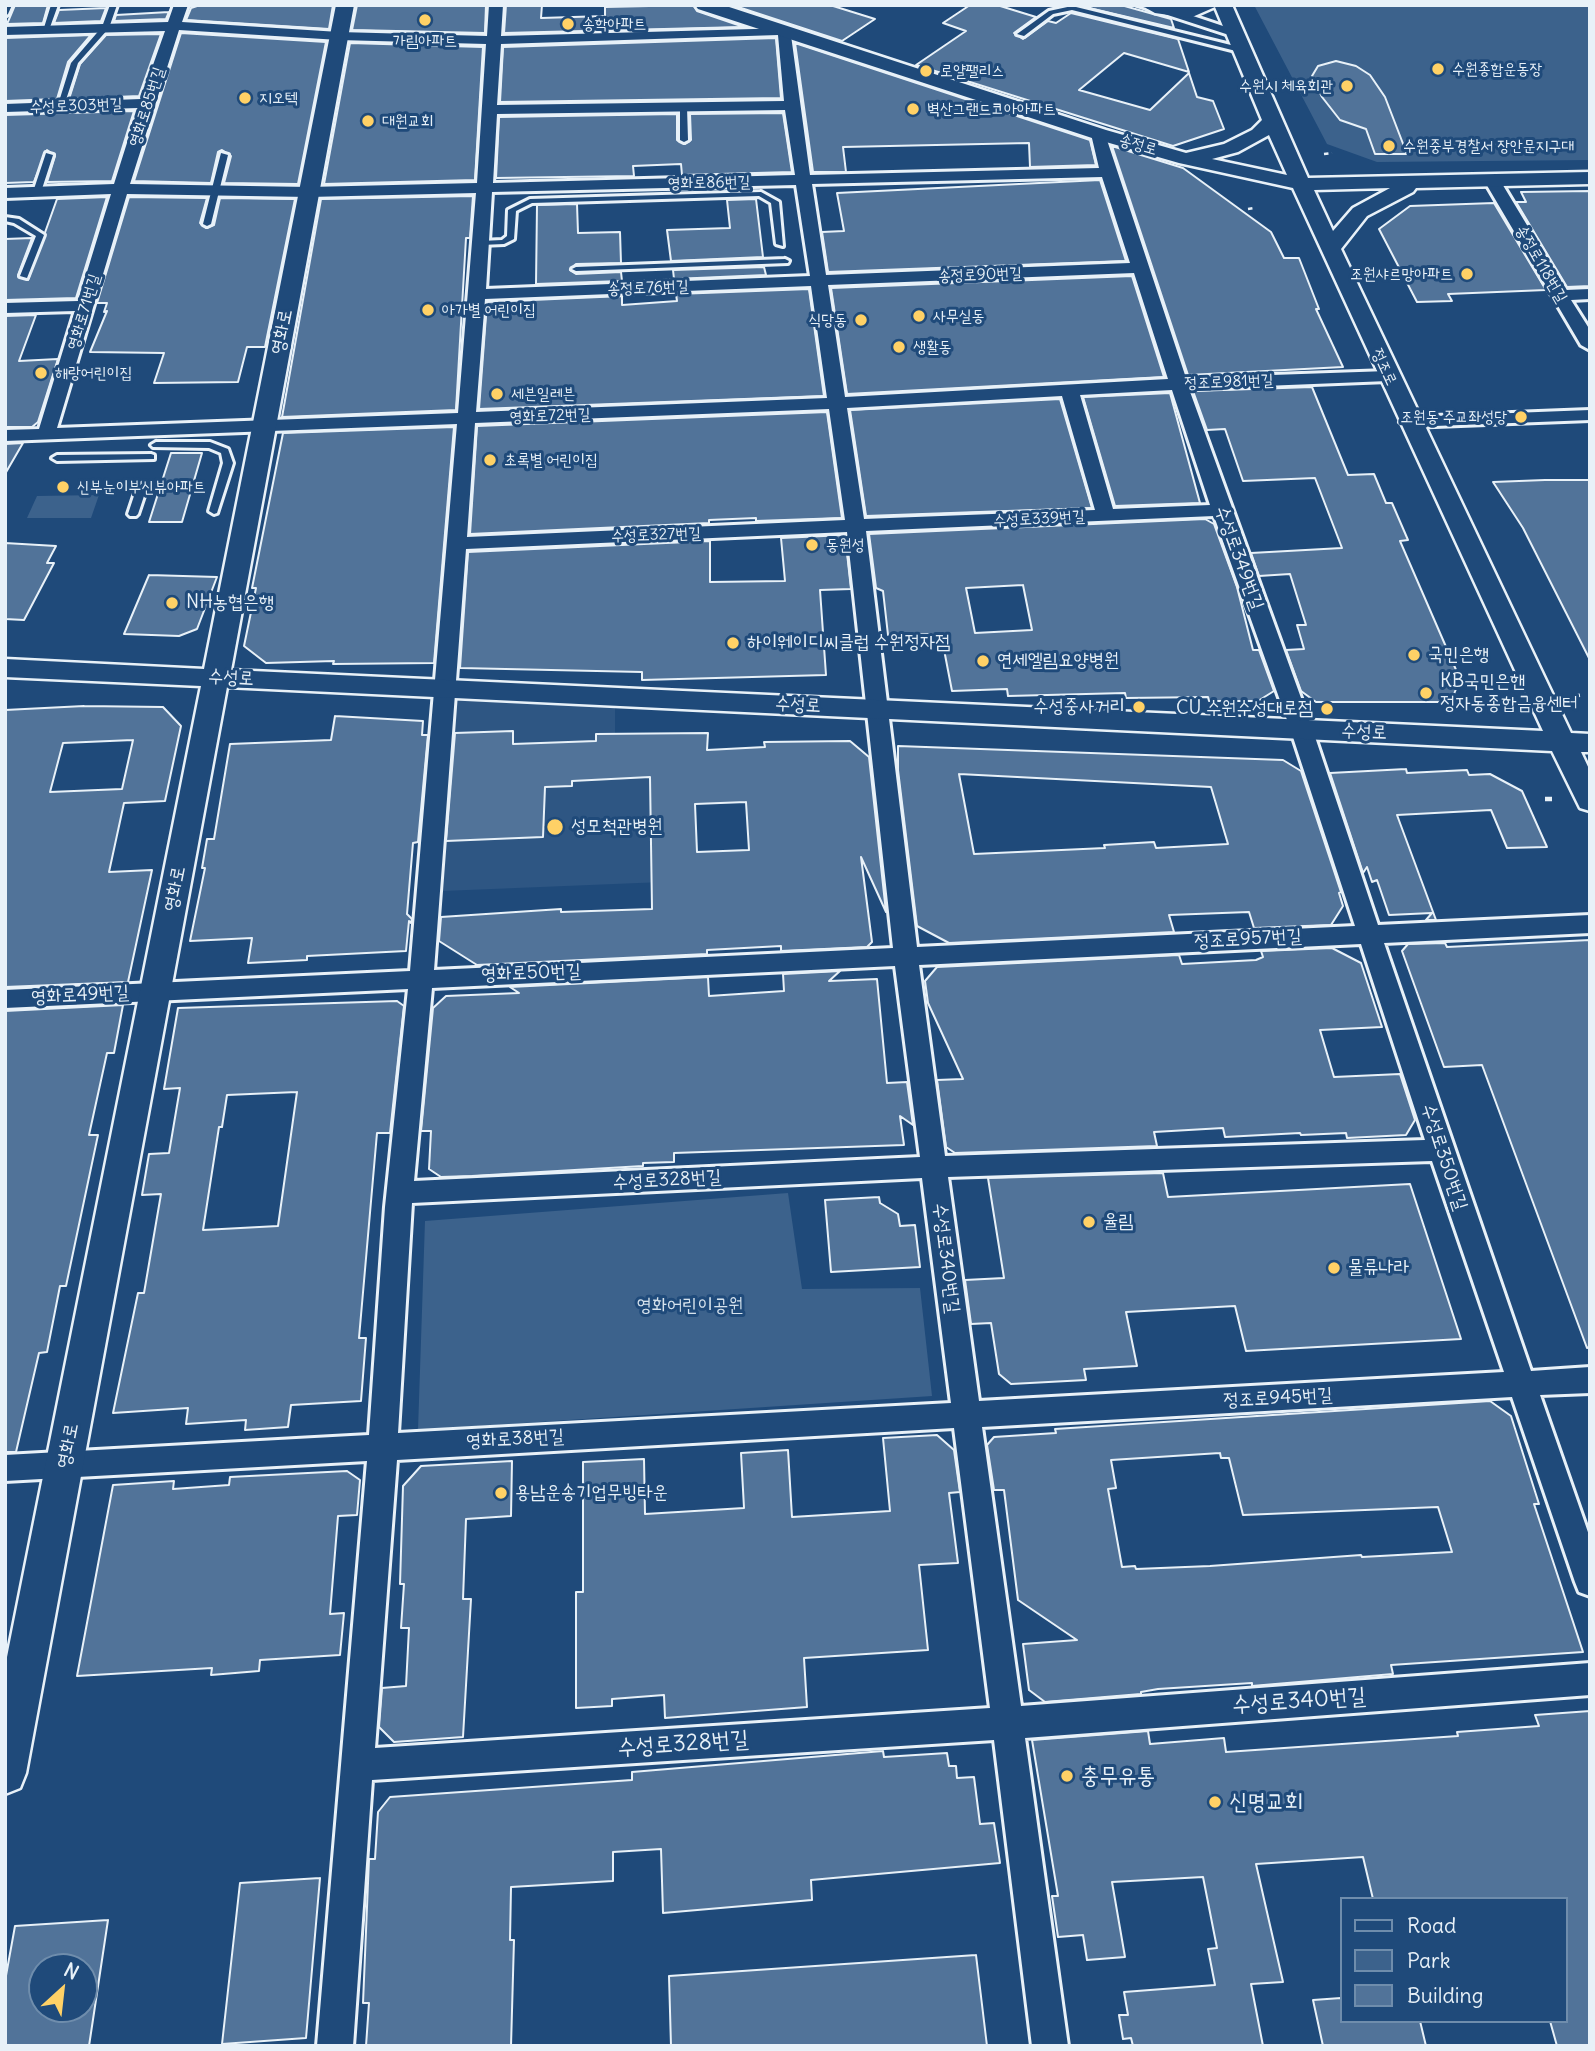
<!DOCTYPE html>
<meta charset="utf-8">
<style>
body{margin:0}
#map{position:relative;width:1595px;height:2051px;overflow:hidden;background:#1f4a7a;font-family:Delius,sans-serif}
canvas{display:block}
.frame{position:absolute;inset:0;border:7px solid #e8f1f8;pointer-events:none}
.legend{position:absolute;left:1340px;top:1897px;width:228px;height:126px;box-sizing:border-box;background:#1f4a7a;border:2px solid #6f8dac;margin:0;padding:9px 12px;list-style:none;font-size:21px;color:#e8f1f8}
.legend li{display:flex;align-items:center;gap:14px;height:35px}
.legend b{width:35px;border:2px solid #6f8dac}
.north{position:absolute;left:28px;top:1953px;width:70px;height:70px;box-sizing:border-box;background:#1f4a7a;border:2px solid #6f8dac;border-radius:50%;rotate:27deg;font-size:19px;font-weight:700;line-height:28px;text-align:center;color:#e8f1f8}
.north::after{content:'';display:block;margin:auto;width:24px;height:32px;background:#ffd166;clip-path:polygon(50% 0,100% 100%,50% 72%,0 100%)}
</style>
<div id="map">
<canvas width="1595" height="2051"></canvas>
<div class="frame"></div>
<ul class="legend">
<li><b style="height:9px;background:#1f4a7a"></b>Road</li>
<li><b style="height:19px;background:#3c628c"></b>Park</li>
<li><b style="height:19px;background:#517399"></b>Building</li>
</ul>
<div class="north">N</div>
</div>
<script>
const g = document.querySelector('canvas').getContext('2d');
g.lineJoin = 'round';
function paint(path, color) { g.fillStyle = color; g.fill(path, 'evenodd'); }
const shape = rows => new Path2D(rows.map(r => 'M' + r).join(''));
function stroke(path, color, width, dash) { g.strokeStyle = color; g.lineWidth = width; g.lineCap = dash ? 'butt' : 'round'; g.setLineDash(dash || []); g.stroke(path); }
function label(font, color, halo, rows, align = 'center') {
  g.font = font + ' Delius,"Poor Story",sans-serif'; g.lineWidth = 6; g.setLineDash([]); g.textBaseline = 'middle'; g.strokeStyle = halo; g.fillStyle = color; for (const [text, x, y, turn = 0] of rows) {
    g.save(); g.translate(x, y); g.rotate((+turn || 0) * Math.PI / 180); g.textAlign = isNaN(turn) ? turn : align; if (halo) g.strokeText(text, 0, 0); g.fillText(text, 0, 0); g.restore();
  }
}
const built = shape([
 [456,700,615,707,615,771,661,769,663,882,443,891]
]);
const green = shape([
 [1254,5,1590,5,1590,160,1377,162,1327,144],
 [99,495,91,518,27,518,37,496],
 [788,1193,802,1289,920,1288,932,1396,418,1430,425,1221]
]);
const building = shape([
 [15,5,48,5,43,23,7,24,15,5],
 [200,5,333,5,329,29,186,20,191,8,200,5],
 [357,5,486,5,485,33,352,30,357,5],
 [506,5,542,5,541,18,605,16,605,7,693,5,697,11,744,27,504,33,506,5],
 [732,5,830,5,875,19,842,41,732,5],
 [970,5,997,5,1036,17,1014,33,1023,39,1048,21,1056,23,1071,13,1178,39,1189,72,1124,53,1079,90,1150,110,1189,73,1197,97,1213,101,1224,129,1173,146,916,65,966,31,943,23,970,5],
 [1092,5,1121,5,1171,19,1174,28,1089,8,1092,5],
 [106,8,101,21,54,23,59,10,106,8],
 [169,12,166,19,114,21,116,15,169,12],
 [181,33,326,42,298,184,224,183,231,156,222,150,218,152,211,183,134,181,181,33],
 [161,34,139,96,69,99,80,64,106,35,161,34],
 [91,35,68,62,57,99,5,101,5,38,91,35],
 [776,38,781,98,500,102,503,47,776,38],
 [350,43,483,47,475,180,324,184,350,43],
 [795,43,1090,140,1096,165,1030,167,1029,143,843,147,846,172,813,172,795,43],
 [1336,61,1356,66,1370,75,1385,97,1407,154,1375,154,1366,129,1340,120,1322,97,1312,76,1318,66,1336,61],
 [134,111,112,181,47,182,55,156,47,150,34,182,5,183,5,115,134,111],
 [783,113,792,172,682,175,681,164,633,166,634,176,496,178,499,117,677,114,677,140,685,144,691,140,690,114,783,113],
 [1112,146,1183,168,1271,232,1284,258,1299,258,1319,309,1316,309,1343,367,1188,375,1112,146],
 [1100,180,1126,261,828,272,822,232,844,231,837,193,1100,180],
 [1590,191,1590,286,1567,287,1516,202,1526,202,1521,192,1590,191],
 [473,196,470,238,466,238,456,410,282,417,321,199,473,196],
 [107,197,76,298,5,300,5,239,32,238,18,275,28,280,57,199,107,197],
 [129,197,207,198,200,223,206,228,214,225,220,198,295,199,265,347,247,347,238,382,154,383,164,353,90,352,107,311,104,312,107,303,97,303,129,197],
 [756,199,763,257,671,261,667,230,730,228,727,200,756,199],
 [1494,203,1546,290,1448,294,1452,301,1417,302,1379,229,1410,206,1494,203],
 [577,204,578,233,620,232,621,263,576,264,570,270,576,274,621,272,622,281,536,284,537,205,577,204],
 [764,267,766,275,674,279,673,270,764,267],
 [1132,276,1164,377,847,394,831,288,1132,276],
 [809,289,824,396,479,409,487,302,622,296,622,305,677,301,676,294,809,289],
 [36,315,19,361,58,359,38,422,32,427,5,427,5,316,36,315],
 [1312,387,1348,475,1374,474,1386,503,1392,503,1408,540,1400,541,1460,679,1454,694,1441,702,1316,702,1301,691,1286,650,1304,649,1297,625,1306,625,1290,574,1259,576,1251,553,1342,548,1315,478,1243,481,1225,429,1207,430,1193,391,1312,387],
 [1170,393,1200,503,1115,506,1083,397,1170,393],
 [1060,399,1092,508,866,516,850,410,1060,399],
 [827,412,842,518,756,521,756,518,709,520,709,523,470,534,477,426,827,412],
 [454,427,434,663,333,664,334,661,266,663,244,646,256,588,252,588,283,433,454,427],
 [23,443,5,474,5,444,23,443],
 [171,453,202,453,182,522,149,522,171,453],
 [1545,480,1590,480,1590,660,1523,528,1493,482,1545,480],
 [1205,519,1214,524,1237,587,1253,650,1259,650,1274,691,1258,701,1209,701,1208,697,1126,698,1125,693,1008,696,1007,689,952,691,941,634,888,635,883,591,876,588,869,534,1205,519],
 [1023,585,1032,630,975,633,966,588,1023,585],
 [845,535,851,589,820,590,826,675,642,680,642,672,460,668,468,552,710,541,710,582,785,581,781,538,845,535],
 [5,543,56,546,47,563,54,563,24,620,5,619,5,543],
 [149,575,217,577,197,629,179,636,124,634,149,575],
 [84,706,163,707,181,726,165,801,124,803,109,872,152,870,128,982,5,987,5,710,84,706],
 [133,740,122,789,50,792,63,743,133,740],
 [335,716,423,721,422,735,428,735,418,842,413,843,407,914,412,919,411,923,409,921,406,951,307,956,307,960,248,963,252,938,190,941,205,868,202,868,207,839,214,839,230,744,331,740,335,716],
 [513,731,513,744,596,741,596,734,708,733,707,750,765,747,764,742,850,741,869,757,886,912,861,857,872,942,867,947,781,951,781,946,707,950,707,954,477,965,439,941,441,917,561,909,561,912,652,909,650,777,572,781,572,786,545,787,543,837,446,841,455,733,513,731],
 [746,802,749,850,697,852,695,804,746,802],
 [898,746,1283,760,1301,771,1341,892,1339,893,1343,906,1331,925,1254,928,1249,912,1169,915,1174,932,949,943,917,926,898,770,898,746],
 [959,774,1211,787,1228,844,1156,848,1154,842,1104,845,1105,848,974,854,959,774],
 [1406,769,1407,773,1467,770,1469,775,1490,774,1522,791,1547,847,1507,848,1491,810,1397,815,1436,920,1426,920,1432,913,1389,915,1377,880,1372,882,1367,867,1363,873,1330,773,1406,769],
 [1590,940,1590,1347,1587,1348,1482,1065,1444,1067,1402,951,1408,944,1445,943,1447,947,1590,940],
 [1332,948,1361,963,1382,1027,1320,1030,1334,1077,1400,1074,1415,1120,1406,1135,1347,1138,1346,1133,1301,1135,1300,1133,1225,1137,1223,1128,1154,1132,1157,1146,955,1153,946,1147,937,1080,963,1079,928,1003,925,981,937,967,1179,955,1182,964,1256,960,1263,957,1261,951,1332,948],
 [840,971,829,981,877,979,887,1083,907,1082,913,1125,900,1116,904,1145,674,1153,674,1162,643,1163,643,1166,472,1176,441,1177,429,1169,431,1131,421,1131,433,1008,446,996,519,993,510,987,708,977,709,996,784,991,783,974,840,971],
 [397,1001,404,1006,390,1133,377,1133,359,1338,366,1338,361,1401,291,1405,288,1427,245,1430,246,1420,186,1424,188,1408,113,1413,138,1293,144,1293,161,1194,142,1195,149,1154,169,1153,180,1088,164,1089,178,1008,397,1001],
 [297,1092,278,1226,203,1230,219,1127,222,1127,227,1095,297,1092],
 [123,1005,114,1053,107,1053,89,1135,98,1135,66,1286,60,1286,47,1352,39,1353,16,1452,5,1452,5,1011,123,1005],
 [1163,1173,1168,1197,1410,1184,1461,1339,1246,1351,1235,1306,1126,1312,1137,1366,1084,1369,1086,1380,1011,1384,999,1374,991,1323,971,1324,965,1280,1004,1278,988,1178,1163,1173],
 [879,1197,880,1203,898,1214,900,1226,915,1225,920,1267,831,1272,825,1200,879,1197],
 [1490,1401,1511,1416,1539,1504,1534,1504,1583,1652,1391,1665,1393,1674,1252,1686,1252,1683,1158,1689,1141,1692,1141,1694,1045,1702,1029,1690,1023,1644,1077,1640,1018,1600,1004,1490,994,1490,987,1445,994,1437,1056,1433,1055,1429,1490,1401],
 [1220,1453,1221,1458,1229,1458,1243,1515,1438,1507,1452,1552,1362,1557,1361,1555,1210,1566,1136,1569,1135,1566,1122,1567,1108,1489,1116,1488,1111,1460,1220,1453],
 [937,1435,954,1450,960,1492,949,1493,958,1563,919,1565,928,1650,804,1658,807,1707,665,1718,664,1695,612,1699,612,1706,576,1708,576,1592,583,1592,583,1462,644,1459,645,1514,744,1508,741,1453,788,1450,792,1517,890,1511,883,1438,937,1435],
 [512,1461,511,1516,466,1519,463,1599,471,1599,463,1737,394,1742,379,1727,382,1688,406,1686,409,1628,401,1628,404,1584,400,1584,403,1486,421,1466,512,1461],
 [347,1471,360,1480,357,1515,338,1516,330,1614,344,1613,340,1655,260,1660,259,1671,211,1675,212,1668,77,1676,113,1485,174,1481,173,1489,229,1485,230,1477,347,1471],
 [1590,1711,1590,2046,1557,2046,1550,2021,1565,2021,1565,1899,1373,1899,1363,1857,1256,1864,1283,1982,1251,1984,1263,2046,1133,2046,1131,2038,1123,2039,1119,2015,1128,2015,1124,1992,1215,1985,1208,1949,1217,1948,1203,1877,1112,1882,1125,1957,1087,1960,1083,1935,1058,1937,1052,1896,1058,1896,1032,1740,1148,1731,1150,1744,1224,1738,1226,1752,1458,1736,1457,1732,1539,1726,1535,1715,1590,1711],
 [883,1751,884,1757,947,1753,949,1766,956,1766,957,1778,974,1777,980,1824,994,1823,1000,1863,811,1880,812,1900,663,1913,661,1849,613,1852,613,1881,511,1887,510,1940,514,1940,511,2046,366,2046,369,2003,363,2003,369,1859,375,1859,378,1812,390,1797,632,1780,632,1772,883,1751],
 [320,1878,306,2038,222,2044,240,1883,320,1878],
 [108,1920,89,2046,5,2046,5,1981,15,1926,108,1920],
 [42,1967,84,1967,84,2009,42,2009,42,1967],
 [976,1955,987,2046,671,2046,669,1976,976,1955],
 [1341,1998,1341,2021,1420,2021,1426,2046,1323,2046,1313,2000,1341,1998]
]);
const pathFar2 = shape([
 [1324,154,1332,153],
 [1248,209,1254,208]
]);
const pathFar1 = shape([
 [1489,694,1496,695],
 [1575,696,1582,695],
 [1479,703,1481,710]
]);
const path = shape([
 [1545,799,1552,799]
]);
const service = shape([
 [5,5,12,5,8,14,5,16,5,5],
 [51,5,58,5,49,30,43,31,51,5],
 [110,5,117,5,109,28,78,63,64,106,57,108,71,63,102,27,110,5],
 [1072,6,1243,48,1244,50,1240,52,1072,10,1053,14,1024,36,1017,34,1049,11,1072,6],
 [680,105,687,107,688,140,684,142,680,140,680,105],
 [46,153,53,155,41,192,34,194,33,192,46,153],
 [221,153,228,155,211,224,207,226,203,224,221,153],
 [761,192,779,202,783,246,776,244,771,203,759,196,532,203,516,211,514,239,504,244,481,245,477,243,481,241,502,240,507,236,508,210,530,199,761,192],
 [5,217,19,219,44,235,27,278,20,276,36,236,14,223,5,221,5,217],
 [785,259,789,261,788,263,576,271,572,269,576,267,785,259],
 [156,442,210,442,228,449,233,463,217,513,214,514,209,511,223,463,221,453,209,448,153,447,151,445,156,442],
 [151,454,154,455,154,459,57,461,52,458,57,455,151,454],
 [142,484,147,487,138,514,136,516,130,516,128,514,137,487,142,484]
]);
const minor = shape([
 [174,5,188,5,182,22,339,32,487,36,489,5,503,5,501,36,790,28,810,175,1099,168,1091,134,1099,129,1104,131,1186,378,1388,371,1397,376,1388,381,1189,389,1313,731,1378,925,1590,915,1590,933,1384,943,1531,1371,1590,1367,1590,1393,1540,1395,1590,1538,1590,1596,1579,1592,1575,1582,1512,1397,982,1427,1021,1706,1590,1663,1590,1695,1025,1738,1068,2046,1032,2046,994,1740,372,1780,353,2046,317,2046,367,1461,5,1481,5,1455,369,1435,385,1207,408,989,5,1008,5,990,410,971,457,424,5,441,5,430,39,429,75,311,5,313,5,303,78,301,111,194,5,198,5,188,114,184,138,108,5,112,5,104,141,99,165,31,5,35,5,27,168,22,174,5],
 [179,30,339,40,486,44,477,183,309,187,130,184,179,30],
 [778,35,784,101,497,105,501,44,778,35],
 [785,110,795,175,493,183,497,114,785,110],
 [1102,177,1130,263,826,275,812,184,1102,177],
 [796,185,810,276,486,289,492,192,796,185],
 [476,193,458,413,57,428,127,194,309,197,476,193],
 [1134,273,1168,379,845,397,828,285,1134,273],
 [811,286,827,398,476,412,485,299,811,286],
 [1172,390,1210,505,1113,509,1080,395,1172,390],
 [1062,396,1095,510,864,519,847,408,1062,396],
 [829,409,845,520,467,537,475,423,829,409],
 [1214,516,1291,731,1355,926,917,947,866,531,1214,516],
 [847,532,893,948,434,970,466,549,847,532],
 [1361,944,1425,1140,945,1156,919,965,1361,944],
 [895,966,920,1157,414,1181,432,988,895,966],
 [1432,1161,1504,1372,979,1401,948,1177,1432,1161],
 [922,1178,951,1403,398,1433,412,1203,922,1178],
 [954,1428,990,1708,375,1748,397,1460,954,1428],
 [1137,5,1160,5,1238,31,1226,34,1137,5],
 [1493,177,1501,182,1566,290,1590,289,1590,299,1571,300,1590,330,1590,350,1581,345,1485,182,1493,177],
 [1590,410,1590,420,1409,427,1400,422,1409,417,1590,410]
]);
const tertiary = shape([
 [336,5,354,5,231,670,1543,731,1293,188,1179,163,1092,138,698,9,695,5,723,5,1106,130,1186,153,1224,144,1252,130,1262,120,1215,7,1190,18,1155,13,1146,8,1148,5,1232,5,1308,178,1590,172,1590,184,1416,188,1413,192,1367,216,1341,249,1571,733,1590,734,1590,752,1581,752,1590,771,1590,811,1580,808,1552,751,227,687,26,1773,20,1788,5,1794,5,1667,201,686,5,677,5,659,204,669,336,5],
 [1269,135,1287,175,1212,159,1238,152,1269,135],
 [1390,188,1353,208,1333,231,1314,190,1390,188]
]);
const markers = [
 [425,20,7,"#ffd166"],
 [568,24,7,"#ffd166"],
 [1438,69,7,"#ffd166"],
 [926,71,7,"#ffd166"],
 [1347,86,7,"#ffd166"],
 [245,98,7,"#ffd166"],
 [913,109,7,"#ffd166"],
 [368,121,7,"#ffd166"],
 [1389,146,7,"#ffd166"],
 [1467,274,7,"#ffd166"],
 [428,310,7,"#ffd166"],
 [919,316,7,"#ffd166"],
 [861,320,7,"#ffd166"],
 [899,347,7,"#ffd166"],
 [41,373,7,"#ffd166"],
 [497,394,7,"#ffd166"],
 [1521,417,7,"#ffd166"],
 [490,460,7,"#ffd166"],
 [63,487,7,"#ffd166"],
 [812,545,7,"#ffd166"],
 [172,603,7,"#ffd166"],
 [733,643,7,"#ffd166"],
 [1414,655,7,"#ffd166"],
 [983,661,7,"#ffd166"],
 [1426,693,7,"#ffd166"],
 [1139,707,7,"#ffd166"],
 [1327,709,7,"#ffd166"],
 [555,827,9,"#ffd166"],
 [1089,1222,7,"#ffd166"],
 [1334,1268,7,"#ffd166"],
 [501,1493,7,"#ffd166"],
 [1067,1776,7,"#ffd166"],
 [1215,1802,7,"#ffd166"]
];
const farPoinames = [
 ["송학아파트",582,24],
 ["가림아파트",425,41,"center"],
 ["수원종합운동장",1452,69],
 ["로얄팰리스",940,71],
 ["수원시 체육회관",1333,86,"right"],
 ["지오텍",259,98],
 ["벽산그랜드코아아파트",927,109],
 ["대원교회",382,121],
 ["수원중부경찰서 장안문지구대",1403,146],
 ["조원샤르망아파트",1453,274,"right"],
 ["아가별 어린이집",442,310],
 ["사무실동",933,316],
 ["식당동",847,320,"right"],
 ["생활동",913,347],
 ["해랑어린이집",55,373],
 ["세븐일레븐",511,394],
 ["조원동 주교좌성당",1507,417,"right"],
 ["초록별 어린이집",504,460],
 ["신부눈이부신뷰아파트",77,487],
 ["동원성",826,545]
];
const farStreetnames = [
 ["수성로303번길",76,106,-2],
 ["영화로85번길",147,107,-72],
 ["송정로",1138,145,16],
 ["영화로86번길",709,183,-1],
 ["송정로118번길",1541,264,60],
 ["송정로90번길",980,275,-2],
 ["송정로76번길",648,288,-2],
 ["영화로71번길",84,312,-73],
 ["정조로",1384,367,65],
 ["정조로981번길",1229,382,-2],
 ["영화로72번길",550,416,-2],
 ["수성로339번길",1039,519,-3],
 ["수성로327번길",656,535,-2]
];
const streetNames = [
 ["영화로",282,332,-79],
 ["수성로349번길",1239,558,70],
 ["수성로",231,678,3],
 ["수성로",798,705,3],
 ["수성로",1364,732,2],
 ["영화로",175,889,-79],
 ["정조로957번길",1248,939,-3],
 ["영화로50번길",531,973,-2],
 ["영화로49번길",80,995,-3],
 ["수성로350번길",1444,1157,72],
 ["수성로328번길",667,1180,-3],
 ["수성로340번길",946,1258,83],
 ["정조로945번길",1278,1398,-3],
 ["영화로38번길",515,1439,-3],
 ["영화로",68,1446,-79]
];
const poiNames = [
 ["NH농협은행",186,603],
 ["하이웨이디씨클럽 수원정자점",747,643],
 ["국민은행",1428,655],
 ["연세엘림요양병원",997,661],
 ["KB국민은핸",1440,682],
 ["정자동종합금융센터",1440,704],
 ["수성중사거리",1125,707,"right"],
 ["CU 수원수성대로점",1313,709,"right"],
 ["성모척관병원",571,827],
 ["율림",1103,1222],
 ["물류나라",1348,1268],
 ["용남운송기업무빙타운",515,1493]
];
const parkNames = [
 ["영화어린이공원",690,1306]
];
const nearStreetnames = [
 ["수성로340번길",1299,1701,-4],
 ["수성로328번길",683,1744,-4]
];
const nearPoinames = [
 ["충무유통",1081,1776],
 ["신명교회",1229,1802]
];
paint(built, '#2e5683');
paint(green, '#3c628c');
paint(building, '#517399');
stroke(building, '#e8f1f8', 2);
stroke(service, '#e8f1f8', 6);
stroke(minor, '#e8f1f8', 6);
stroke(tertiary, '#e8f1f8', 5);
stroke(pathFar2, '#e8f1f8', 2.5, [4.5, 3.5]);
stroke(pathFar1, '#e8f1f8', 3.5, [5, 4.5]);
stroke(path, '#e8f1f8', 4.5, [7, 5]);
paint(service, '#1f4a7a');
paint(minor, '#1f4a7a');
paint(tertiary, '#1f4a7a');
for (const [x, y, r, color] of markers) { const dot = new Path2D(); dot.arc(x, y, r, 0, 2 * Math.PI); g.fillStyle = color; g.fill(dot); stroke(dot, '#1f4a7a', 2.5); }
label('16px', '#e8f1f8', '#1f4a7a', farPoinames, 'left');
label('16px', '#e8f1f8', '#1f4a7a', farStreetnames);
label('19px', '#e8f1f8', '#1f4a7a', streetNames);
label('19px', '#e8f1f8', '#1f4a7a', poiNames, 'left');
label('19px', '#d7e3ed', '#1f4a7a', parkNames);
label('23px', '#e8f1f8', '#1f4a7a', nearStreetnames);
label('23px', '#e8f1f8', '#1f4a7a', nearPoinames, 'left');
</script>
